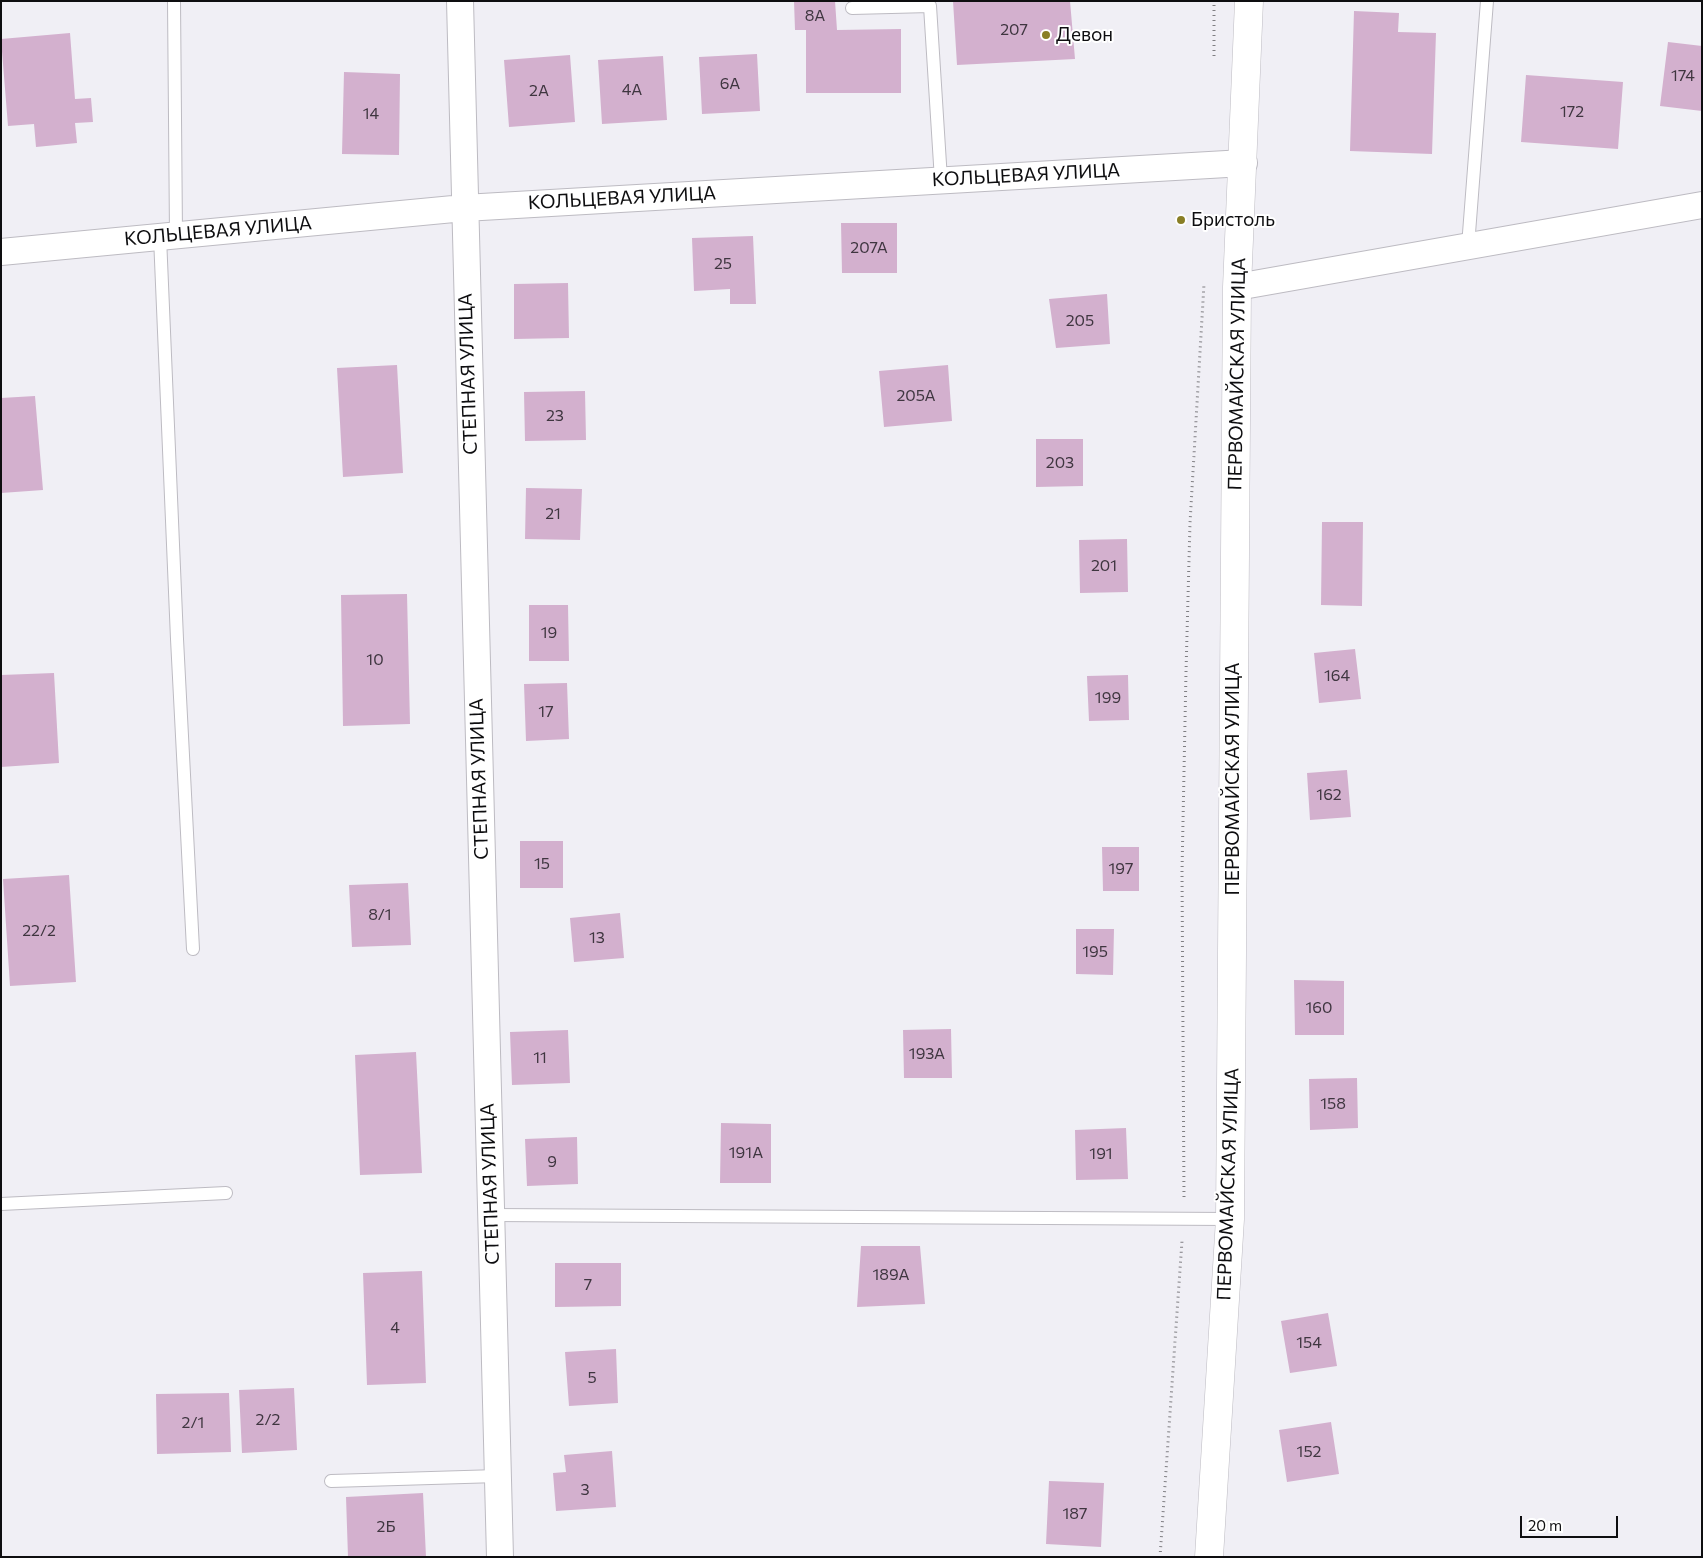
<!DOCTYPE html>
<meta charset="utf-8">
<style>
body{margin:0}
#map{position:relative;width:1703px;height:1558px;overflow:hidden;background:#f0eff5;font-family:Commissioner,sans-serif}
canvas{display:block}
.frame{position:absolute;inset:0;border:2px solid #0e0e10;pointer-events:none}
.scale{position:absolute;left:1520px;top:1516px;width:98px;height:22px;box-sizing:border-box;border:2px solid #0e0e10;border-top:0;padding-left:6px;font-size:15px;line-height:18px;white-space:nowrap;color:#0e0e10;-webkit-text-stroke:4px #fff;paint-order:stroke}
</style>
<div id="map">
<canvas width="1703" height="1558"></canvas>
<div class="frame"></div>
<div class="scale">20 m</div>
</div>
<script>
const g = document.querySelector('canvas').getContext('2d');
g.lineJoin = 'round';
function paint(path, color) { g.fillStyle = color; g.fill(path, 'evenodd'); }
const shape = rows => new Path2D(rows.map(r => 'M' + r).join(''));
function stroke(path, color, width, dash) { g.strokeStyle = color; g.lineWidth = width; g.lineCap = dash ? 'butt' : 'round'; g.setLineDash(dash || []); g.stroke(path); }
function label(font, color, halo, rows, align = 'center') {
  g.font = font + ' Commissioner,sans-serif'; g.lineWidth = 4; g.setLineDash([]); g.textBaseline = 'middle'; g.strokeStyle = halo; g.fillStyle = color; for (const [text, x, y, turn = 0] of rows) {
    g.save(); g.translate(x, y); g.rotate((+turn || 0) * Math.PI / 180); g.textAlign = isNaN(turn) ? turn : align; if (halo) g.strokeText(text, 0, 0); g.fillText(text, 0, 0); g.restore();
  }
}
const building = shape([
 [794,1,835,1,837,30,901,29,901,93,806,93,806,30,795,30],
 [953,1,1070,1,1075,59,957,65],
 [1354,11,1399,13,1398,32,1436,33,1432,154,1350,151],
 [70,33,75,99,91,98,93,122,75,123,77,143,36,147,34,124,8,126,1,39],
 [1668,42,1702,46,1702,111,1660,106],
 [757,54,760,111,702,114,699,57],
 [570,55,575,122,509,127,504,60],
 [663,56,667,120,602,124,598,60],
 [344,72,400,74,399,155,342,154],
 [1526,75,1623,82,1618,149,1521,142],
 [841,223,897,223,897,273,842,273],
 [753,236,756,304,730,304,730,289,694,291,692,238],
 [568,283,569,338,514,339,514,284],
 [1107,294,1110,344,1056,348,1049,299],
 [397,365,403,473,343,477,337,368],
 [948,365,952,421,884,427,879,371],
 [585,391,586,440,525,441,524,392],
 [35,396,43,490,1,493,1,398],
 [1036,439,1083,439,1083,486,1036,487],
 [526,488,582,489,580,540,525,539],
 [1322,522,1363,522,1362,606,1321,605],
 [1127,539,1128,592,1080,593,1079,540],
 [407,594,410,724,343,726,341,595],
 [529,605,568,605,569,661,529,661],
 [1355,649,1361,699,1319,703,1314,653],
 [54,673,59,763,1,767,1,675],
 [1128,675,1129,720,1089,721,1087,676],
 [567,683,569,739,526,741,524,684],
 [1347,770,1351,817,1310,820,1307,773],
 [520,841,563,841,563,888,520,888],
 [1102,847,1139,847,1139,891,1103,891],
 [69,875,76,982,10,986,3,879],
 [408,883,411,945,352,947,349,885],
 [620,913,624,958,574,962,570,918],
 [1076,929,1114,929,1113,975,1076,974],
 [1294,980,1344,981,1344,1035,1295,1035],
 [951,1029,952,1078,904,1078,903,1030],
 [568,1030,570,1083,512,1085,510,1032],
 [416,1052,422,1173,360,1175,355,1055],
 [1357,1078,1358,1128,1310,1130,1309,1079],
 [721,1123,771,1124,771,1183,720,1183],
 [1126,1128,1128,1179,1076,1180,1075,1130],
 [577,1137,578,1184,527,1186,525,1139],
 [861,1246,920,1246,925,1304,857,1307],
 [555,1263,621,1263,621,1306,555,1307],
 [422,1271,426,1383,367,1385,363,1273],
 [1328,1313,1337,1366,1290,1373,1281,1321],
 [616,1349,618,1403,569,1406,565,1352],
 [294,1388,297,1450,242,1453,239,1390],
 [229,1393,231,1452,157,1454,156,1394],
 [1331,1422,1339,1474,1287,1482,1279,1430],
 [612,1451,616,1507,556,1511,553,1473,566,1472,564,1455],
 [1049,1481,1104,1483,1101,1547,1046,1544],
 [423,1493,426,1557,348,1557,346,1497]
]);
const path = shape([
 [1214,56,1214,1],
 [1184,1197,1182,872,1186,672,1190,523,1204,284],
 [1160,1557,1182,1241]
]);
const service = shape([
 [174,1,176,235],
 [852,8,930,6,941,180],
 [160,237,177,639,193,949],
 [1468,246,1487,1],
 [1,1204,226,1193],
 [491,1215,1230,1219],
 [331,1481,498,1476]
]);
const minor = shape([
 [460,1,500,1557],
 [1,252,464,208,1244,163],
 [1237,287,1702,205]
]);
const tertiary = shape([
 [1209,1557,1230,1219,1237,287,1249,1]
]);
const markers = [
 [1046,35,5,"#897e25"],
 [1181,220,5,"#897e25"]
];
const numberNames = [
 ["8А",815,16],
 ["207",1014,30],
 ["174",1683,76],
 ["6А",730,84],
 ["4А",632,90],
 ["2А",539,91],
 ["172",1572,112],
 ["14",371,114],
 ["207А",869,248],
 ["25",723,264],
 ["205",1080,321],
 ["205А",916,396],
 ["23",555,416],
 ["203",1060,463],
 ["21",553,514],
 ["201",1104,566],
 ["19",549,633],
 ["10",375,660],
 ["164",1337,676],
 ["199",1108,698],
 ["17",546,712],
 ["162",1329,795],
 ["15",542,864],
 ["197",1121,869],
 ["8/1",380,915],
 ["22/2",39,931],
 ["13",597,938],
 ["195",1095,952],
 ["160",1319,1008],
 ["193А",927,1054],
 ["11",540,1058],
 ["158",1333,1104],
 ["191А",746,1153],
 ["191",1101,1154],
 ["9",552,1162],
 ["189А",891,1275],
 ["7",588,1285],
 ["4",395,1328],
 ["154",1309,1343],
 ["5",592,1378],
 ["2/2",268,1420],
 ["2/1",193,1423],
 ["152",1309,1452],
 ["3",585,1490],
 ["187",1075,1514],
 ["2Б",386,1527]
];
const poiNames = [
 ["Девон",1056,35],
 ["Бристоль",1191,220]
];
const streetNames = [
 ["КОЛЬЦЕВАЯ УЛИЦА",1026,175,-3],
 ["КОЛЬЦЕВАЯ УЛИЦА",622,198,-3],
 ["КОЛЬЦЕВАЯ УЛИЦА",218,231,-5],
 ["СТЕПНАЯ УЛИЦА",468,374,-92],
 ["ПЕРВОМАЙСКАЯ УЛИЦА",1237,374,-89],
 ["СТЕПНАЯ УЛИЦА",479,779,-92],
 ["ПЕРВОМАЙСКАЯ УЛИЦА",1233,779,-90],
 ["СТЕПНАЯ УЛИЦА",490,1184,-92],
 ["ПЕРВОМАЙСКАЯ УЛИЦА",1228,1184,-88]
];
paint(building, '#d3b0ce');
stroke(service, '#bdbbc2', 14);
stroke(minor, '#bdbbc2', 28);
stroke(tertiary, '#bdbbc2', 29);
stroke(path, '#7f7e82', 3, [1, 4]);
stroke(service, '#fff', 12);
stroke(minor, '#fff', 26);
stroke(tertiary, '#fff', 28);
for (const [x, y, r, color] of markers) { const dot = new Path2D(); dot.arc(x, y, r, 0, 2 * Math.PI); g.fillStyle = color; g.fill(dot); stroke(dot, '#fff', 2); }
label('16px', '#3f3640', null, numberNames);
label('19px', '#0e0e10', '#fff', poiNames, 'left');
label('19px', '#0e0e10', '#fff', streetNames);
</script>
